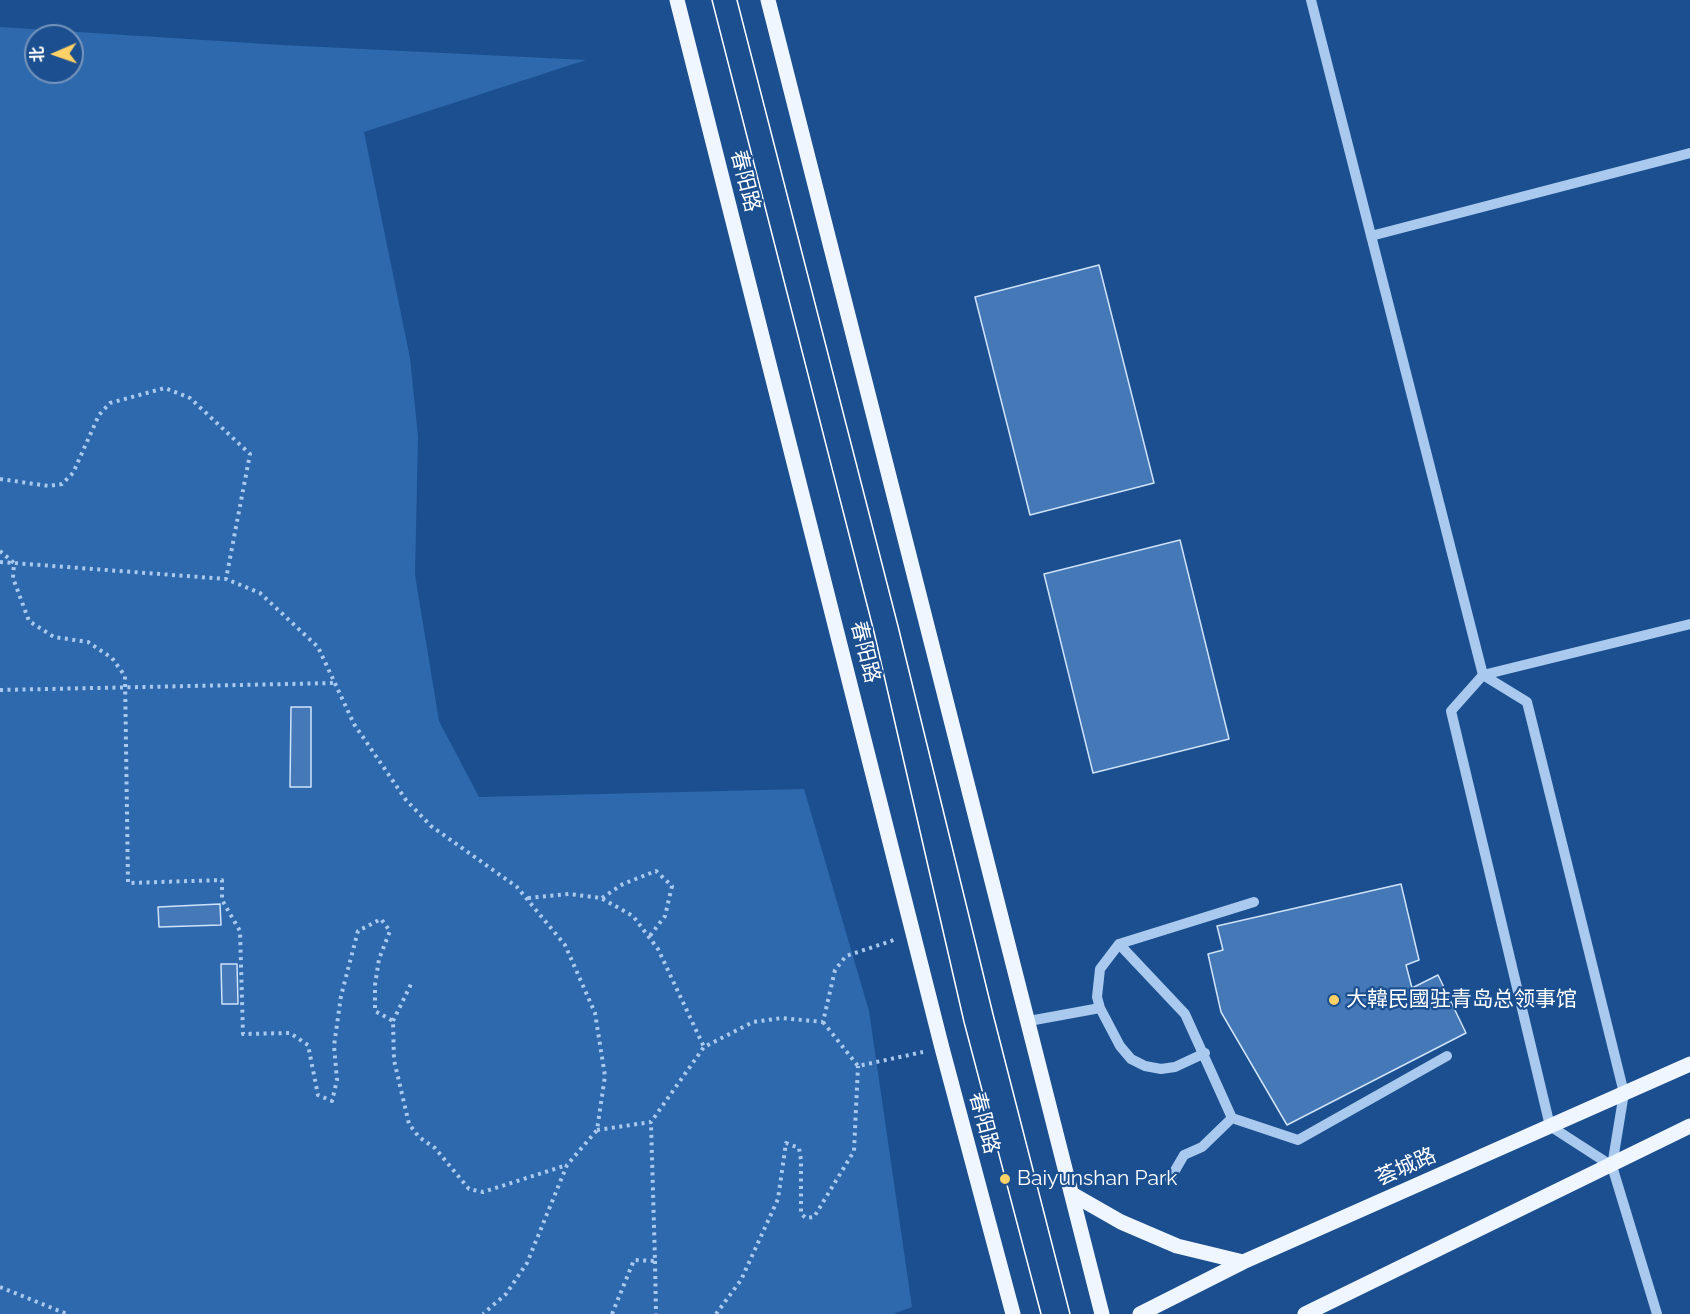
<!DOCTYPE html>
<meta charset="utf-8">
<style>
body{margin:0}
#map{position:relative;width:1690px;height:1314px;overflow:hidden;background:#1b4f8f;font-family:Raleway,"Noto Sans SC",sans-serif}
canvas{display:block}
.north{position:absolute;left:24px;top:24px;width:60px;height:60px;box-sizing:border-box;background:#1b4f8f;border:2px solid #7695bc;border-radius:50%;rotate:268deg;font-size:16px;font-weight:700;line-height:24px;text-align:center;color:#fff}
.north::after{content:'';display:block;margin:auto;width:21px;height:27px;background:#ffd166;clip-path:polygon(50% 0,100% 100%,50% 72%,0 100%)}
</style>
<div id="map">
<canvas width="1690" height="1314"></canvas>
<div class="north">北</div>
</div>
<script>
const g = document.querySelector('canvas').getContext('2d');
g.lineJoin = 'round';
function paint(path, color) { g.fillStyle = color; g.fill(path, 'evenodd'); }
const shape = rows => new Path2D(rows.map(r => 'M' + r).join(''));
function stroke(path, color, width, dash) { g.strokeStyle = color; g.lineWidth = width; g.lineCap = dash ? 'butt' : 'round'; g.setLineDash(dash || []); g.stroke(path); }
function label(font, color, halo, rows, align = 'center') {
  g.font = font + ' Raleway,"Noto Sans SC",sans-serif'; g.lineWidth = 4.5; g.setLineDash([]); g.textBaseline = 'middle'; g.strokeStyle = halo; g.fillStyle = color; for (const [text, x, y, turn = 0] of rows) {
    g.save(); g.translate(x, y); g.rotate((+turn || 0) * Math.PI / 180); g.textAlign = isNaN(turn) ? turn : align; if (halo) g.strokeText(text, 0, 0); g.fillText(text, 0, 0); g.restore();
  }
}
const green = shape([
 [0,27,282,45,586,60,364,132,410,358,418,436,415,575,439,721,479,797,804,789,869,1011,912,1307,893,1314,0,1314],
 [36,36,72,36,72,72,36,72]
]);
const building = shape([
 [1099,265,1154,483,1030,515,975,297,1099,265],
 [1180,540,1229,739,1093,773,1044,574,1180,540],
 [291,707,311,707,311,787,290,787,291,707],
 [1401,884,1419,960,1406,965,1412,988,1438,975,1466,1033,1287,1125,1221,1012,1208,954,1223,950,1217,926,1401,884],
 [220,904,221,925,159,927,158,907,220,904],
 [221,964,237,964,238,1004,222,1004,221,964]
]);
const path = shape([
 [0,479,49,486,62,484,73,473,99,415,110,403,165,388,190,398,250,454,226,579],
 [0,551,14,563,13,578,29,621,54,637,88,642,112,658,125,676,128,883,222,880,222,900,240,931,243,1034,290,1033,308,1045,318,1095,332,1101,337,1080,334,1046,341,996,358,931,381,919,390,931,379,959,375,985,375,1011,393,1021,394,1060,409,1124,419,1137,435,1148,469,1189,483,1192,567,1165],
 [0,562,226,579,260,593,318,647,354,724,406,800,431,826,517,887,565,945,595,1013,605,1076,597,1130,567,1165,527,1263,506,1294,483,1314],
 [0,690,335,683],
 [528,898,569,894,601,898,633,916,658,949,704,1047],
 [602,898,623,884,656,871,672,886,665,916,649,937],
 [393,1021,411,984],
 [823,1022,858,1066,923,1052],
 [597,1130,651,1122,704,1047,753,1022,782,1018,823,1022,835,970,846,956,894,940],
 [655,1261,656,1314],
 [0,1287,67,1314],
 [612,1314,634,1260,655,1261,651,1123],
 [716,1314,741,1280,778,1199,786,1143,799,1148,801,1160,801,1214,806,1218,814,1217,854,1151,858,1066]
]);
const minor = shape([
 [1311,0,1483,675,1690,624],
 [1371,236,1690,153],
 [1254,902,1119,944,1185,1014,1232,1118,1298,1140,1447,1056],
 [1119,944,1100,969,1097,997,1100,1008,1120,1046,1131,1059,1145,1066,1161,1069,1175,1067,1205,1053],
 [1029,1021,1100,1008],
 [1612,1166,1550,1126,1451,711,1483,675,1527,702,1624,1093,1612,1166,1657,1314],
 [1170,1179,1184,1155,1202,1147,1232,1118]
]);
const major = shape([
 [677,0,942,1048,1013,1314],
 [768,0,1102,1314],
 [1072,1194,1121,1222,1177,1246,1243,1262],
 [1140,1314,1243,1262,1690,1064],
 [1305,1314,1690,1126]
]);
const tram = shape([
 [712,0,874,632,964,1022,1041,1314],
 [737,0,898,626,993,1014,1070,1314]
]);
const markers = [
 [1334,1000,6,"#ffd166"],
 [1005,1179,6,"#ffd166"]
];
const streetNames = [
 ["春阳路",745,181,76],
 ["春阳路",865,652,76],
 ["春阳路",984,1123,75],
 ["荟城路",1406,1167,-24]
];
const poiNames = [
 ["大韓民國驻青岛总领事馆",1346,1000],
 ["Baiyunshan Park",1017,1179]
];
paint(green, '#2e69ad');
paint(building, '#4478b7');
stroke(building, '#cfe3fa', 1.5);
stroke(path, '#a9c9ee', 4, [3, 4.5]);
stroke(minor, '#a9c9ee', 10);
stroke(major, '#f0f6ff', 15);
stroke(tram, '#fff', 1.5);
for (const [x, y, r, color] of markers) { const dot = new Path2D(); dot.arc(x, y, r, 0, 2 * Math.PI); g.fillStyle = color; g.fill(dot); stroke(dot, '#1b4f8f', 2); }
label('21px', '#fff', '#1b4f8f', streetNames);
label('21px', '#fff', '#1b4f8f', poiNames, 'left');
</script>
